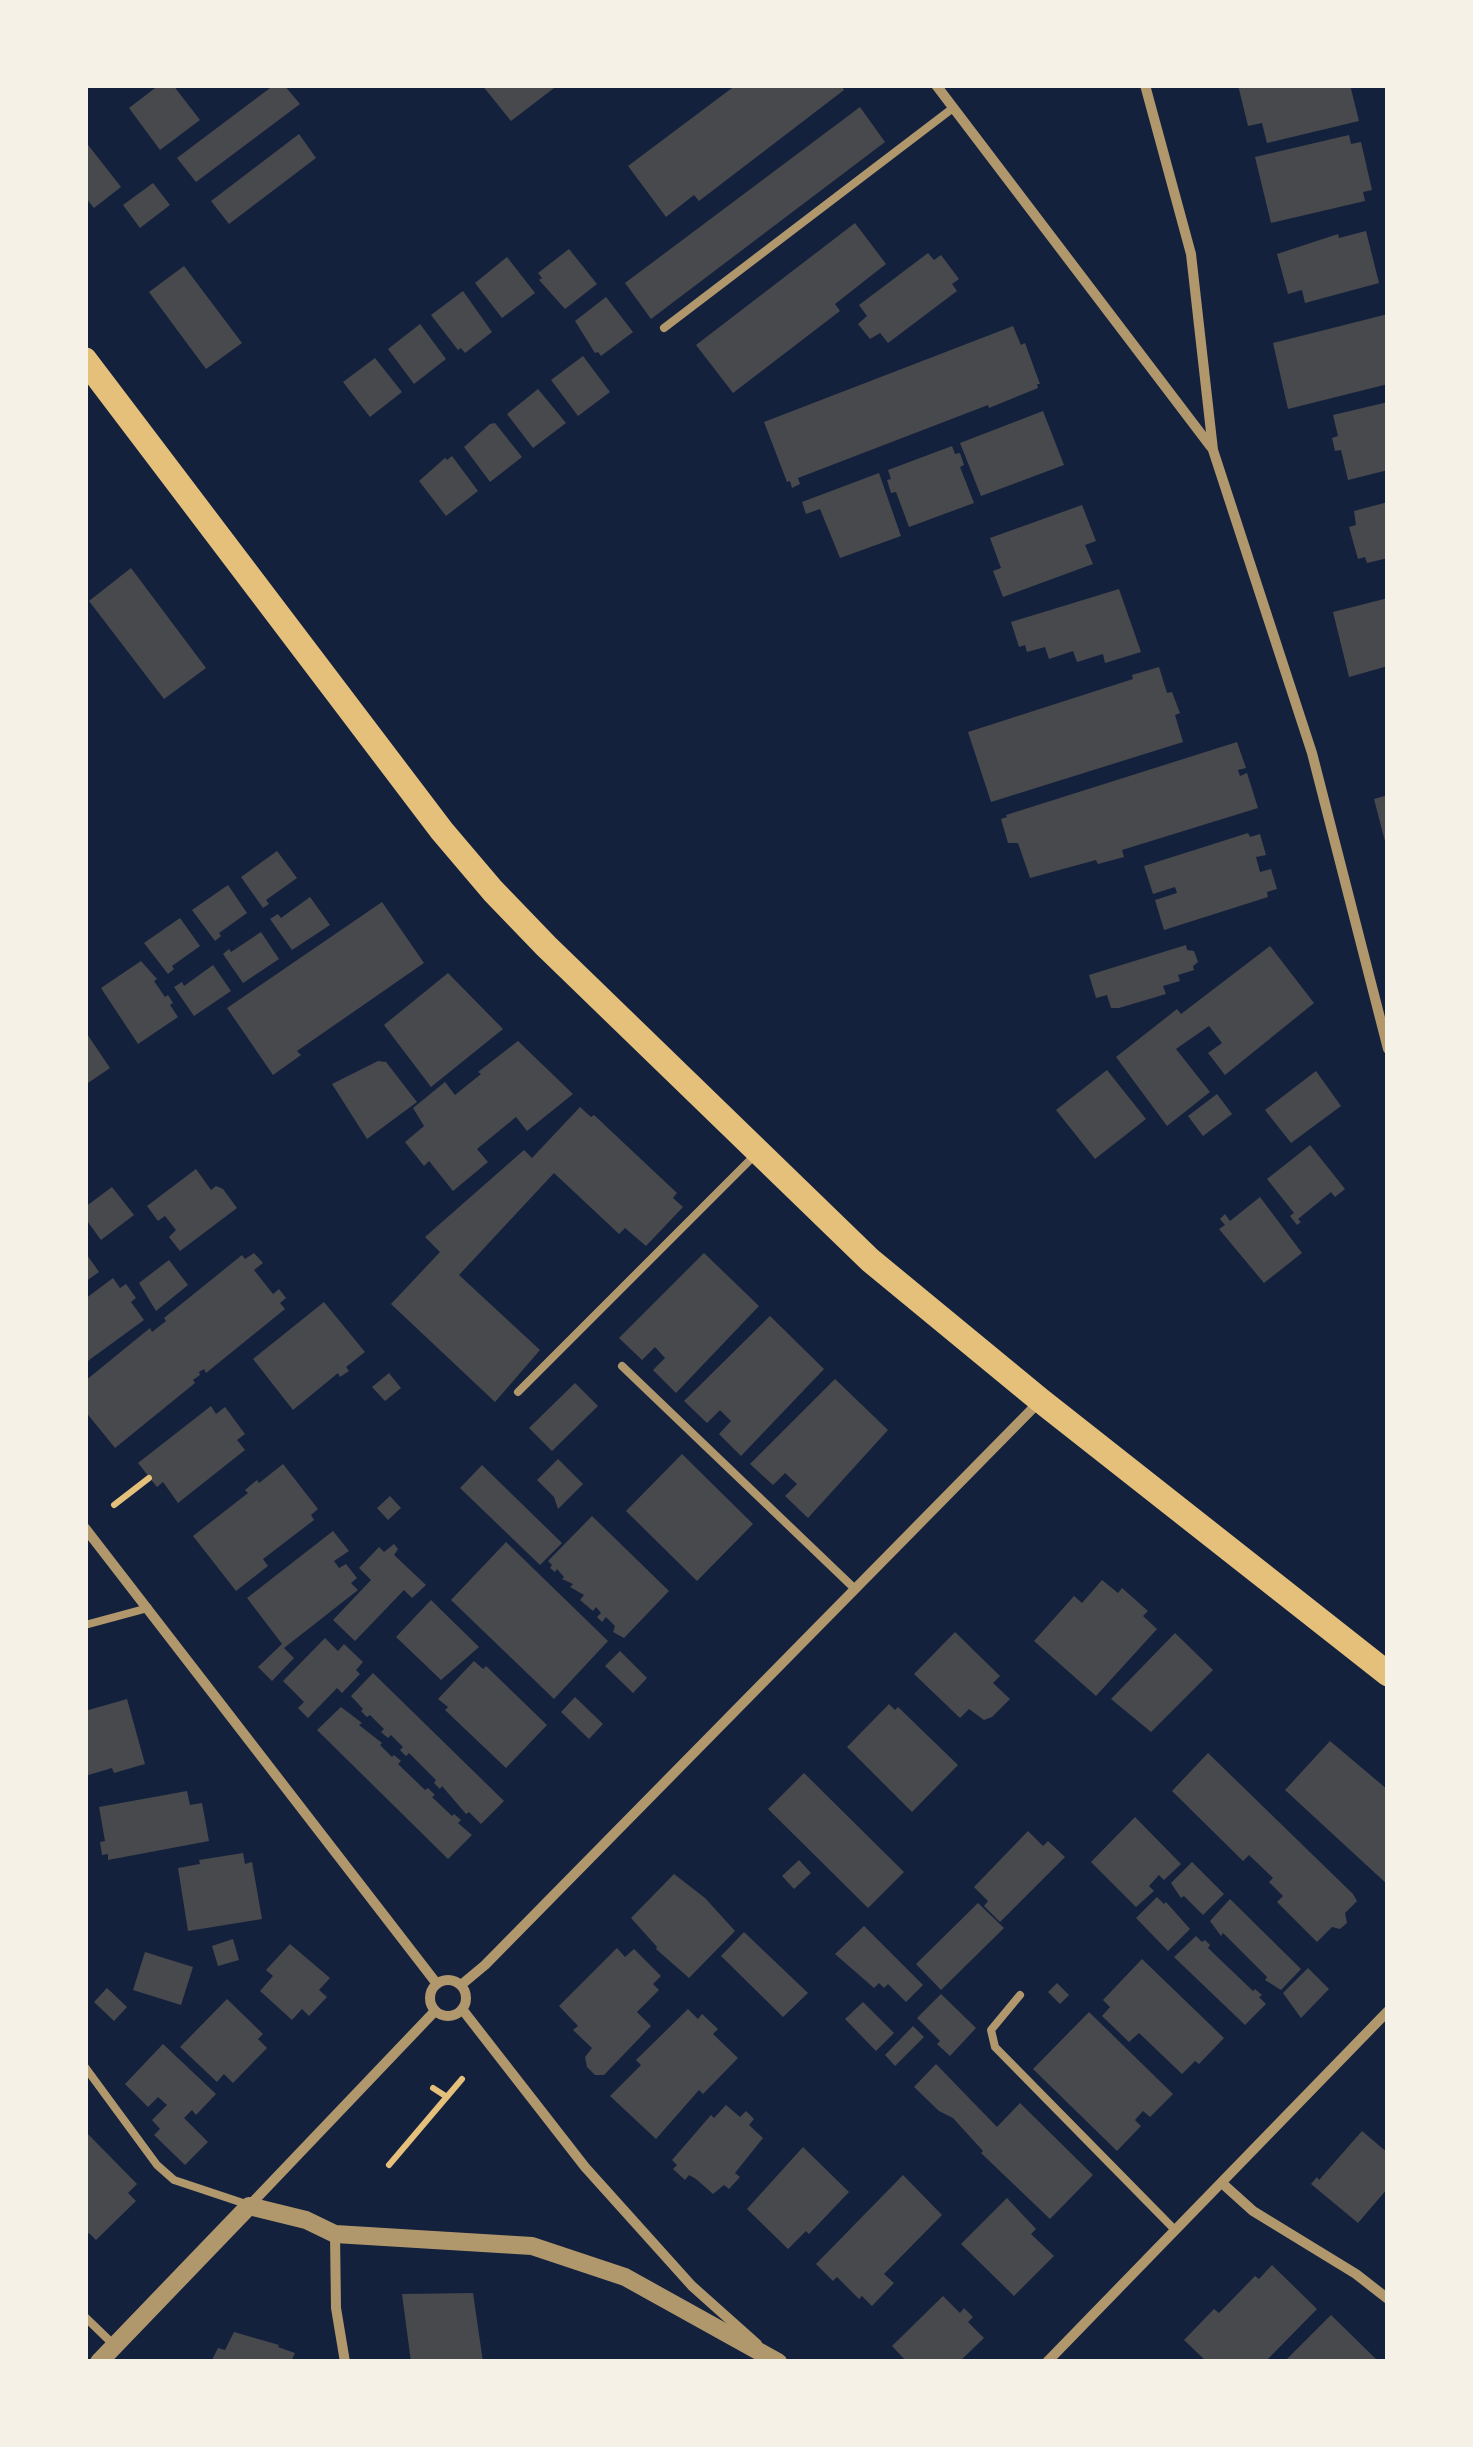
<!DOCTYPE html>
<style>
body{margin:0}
#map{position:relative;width:1473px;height:2447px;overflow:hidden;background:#14213d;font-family:Quicksand,sans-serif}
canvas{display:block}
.frame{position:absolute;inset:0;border:88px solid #f6f1e7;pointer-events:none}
</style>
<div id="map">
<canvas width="1473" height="2447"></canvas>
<div class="frame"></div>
</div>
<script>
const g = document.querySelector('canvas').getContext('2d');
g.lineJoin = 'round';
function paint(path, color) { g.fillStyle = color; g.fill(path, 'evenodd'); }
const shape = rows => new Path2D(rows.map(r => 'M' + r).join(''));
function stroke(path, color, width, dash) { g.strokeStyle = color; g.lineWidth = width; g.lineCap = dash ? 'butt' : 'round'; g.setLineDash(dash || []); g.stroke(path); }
const building = shape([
 [159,85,173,85,200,120,160,150,129,108],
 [274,85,284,85,300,104,196,182,177,158],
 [482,85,558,85,511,121],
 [736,85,841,85,844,90,699,201,694,195,666,217,628,166],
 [1238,85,1350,85,1359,121,1267,143,1262,123,1248,126],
 [860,107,885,142,651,319,625,283],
 [299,134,316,158,229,224,211,201],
 [1349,135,1351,144,1361,142,1372,190,1363,192,1365,201,1271,223,1255,157],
 [85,141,121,187,94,208,85,197],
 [153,183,170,205,140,228,123,205],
 [855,223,886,264,835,304,840,311,733,393,696,345],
 [1366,231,1379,283,1305,303,1302,290,1288,294,1277,254,1338,234,1339,238],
 [569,249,597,284,565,309,539,280,542,278,538,273],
 [928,253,934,260,941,255,959,279,952,284,957,291,888,343,880,333,870,339,858,324,867,316,859,305],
 [507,257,535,293,502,318,475,283],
 [184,266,242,343,206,369,149,292],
 [463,291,492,332,465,353,461,348,458,350,431,315],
 [606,297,633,332,601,356,598,352,595,353,575,321],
 [1388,314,1388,384,1288,409,1273,343],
 [420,324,446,359,414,384,388,349],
 [1013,326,1021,345,1025,343,1040,384,1037,384,1038,388,989,408,988,405,798,478,800,484,792,488,790,481,787,482,764,422],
 [583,356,610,392,578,416,551,380],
 [375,358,402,392,370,417,343,382],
 [538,389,566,423,533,448,507,414],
 [1388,402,1388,470,1348,480,1341,450,1335,451,1332,438,1338,436,1333,415],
 [1043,411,1064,465,981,496,960,443],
 [495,423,522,457,490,482,464,447,490,424],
 [952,446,955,454,960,453,964,465,960,467,974,503,909,527,896,492,891,493,887,480,891,479,888,470],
 [452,456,478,491,446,516,419,481,445,458,447,460],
 [879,473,901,536,840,558,820,509,806,514,802,502],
 [1388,502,1388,558,1367,563,1365,557,1358,559,1349,527,1356,525,1354,511],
 [1082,505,1096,541,1085,545,1093,564,1003,597,993,571,1001,568,990,538],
 [131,568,206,668,164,699,89,601],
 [1119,589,1141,652,1105,663,1103,654,1077,662,1073,651,1049,659,1045,647,1027,652,1025,645,1019,647,1011,622],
 [1388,598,1388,666,1349,677,1333,612],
 [1159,667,1167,693,1172,692,1180,713,1175,715,1183,742,991,802,968,732,1133,679,1132,675],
 [1237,742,1246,768,1238,770,1240,776,1247,773,1258,808,1122,850,1124,857,1098,864,1096,860,1030,878,1018,843,1008,843,1001,819,1007,817,1006,815],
 [1388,795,1388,849,1387,849,1374,799],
 [1248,833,1250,837,1260,834,1266,855,1256,857,1260,872,1271,869,1277,889,1267,892,1268,897,1164,930,1155,900,1177,893,1175,887,1153,894,1144,866],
 [277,851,297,878,266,900,269,904,263,908,241,877],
 [228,885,247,913,219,933,221,936,215,941,192,910],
 [310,897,330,925,292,950,270,919,278,914,281,918],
 [382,902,424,963,297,1051,301,1055,273,1075,227,1008],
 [180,918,200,946,172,966,174,969,168,974,144,943],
 [261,932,279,959,243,983,223,954,229,949,231,952],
 [1186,945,1187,950,1194,951,1198,962,1193,966,1194,970,1178,975,1180,981,1163,986,1166,994,1119,1008,1111,1008,1107,995,1096,998,1089,975],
 [1270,946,1314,1003,1225,1075,1208,1053,1222,1043,1209,1026,1176,1049,1210,1092,1167,1126,1116,1057,1177,1009,1181,1014],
 [141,961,157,979,154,981,165,997,168,995,173,1003,170,1005,178,1017,138,1044,101,988],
 [213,965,231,991,194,1016,174,987,182,982,184,986],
 [448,973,503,1029,431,1087,384,1025],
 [85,1031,110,1068,85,1085],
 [518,1041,573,1094,527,1131,516,1117,477,1149,488,1162,453,1191,429,1161,424,1166,405,1142,424,1126,413,1108,445,1082,455,1095,481,1074,478,1072],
 [378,1061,386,1062,417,1102,367,1139,332,1084],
 [1107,1070,1146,1119,1095,1159,1056,1110],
 [1316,1071,1341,1106,1291,1143,1265,1110],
 [1217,1094,1232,1114,1203,1136,1188,1116],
 [580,1107,591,1117,594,1115,677,1193,673,1198,683,1207,646,1246,625,1228,619,1234,554,1173,459,1275,540,1350,495,1402,391,1304,440,1252,425,1237,524,1150,532,1158],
 [1310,1145,1345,1189,1335,1197,1331,1192,1298,1219,1301,1222,1297,1225,1290,1216,1294,1213,1267,1179],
 [196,1169,211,1190,216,1186,223,1189,237,1208,180,1251,169,1237,176,1230,165,1216,158,1221,147,1206],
 [112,1187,134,1215,101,1240,85,1218,85,1207],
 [1260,1197,1302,1253,1264,1283,1219,1229,1225,1225,1220,1219,1225,1214,1230,1221],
 [85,1252,99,1272,85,1282],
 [254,1253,263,1263,254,1270,273,1294,279,1289,286,1298,280,1303,285,1309,206,1373,204,1369,199,1372,200,1375,193,1380,195,1383,115,1448,85,1411,85,1381,150,1328,152,1332,166,1321,164,1318,242,1255,245,1259],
 [704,1253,759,1306,676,1393,653,1370,665,1358,655,1347,642,1360,619,1338],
 [169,1260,188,1285,156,1311,139,1283],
 [113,1278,120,1288,126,1284,136,1298,131,1302,144,1320,85,1363,85,1299],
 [324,1302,365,1352,346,1367,349,1371,340,1377,338,1373,293,1410,253,1359],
 [770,1316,824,1369,741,1456,719,1434,731,1421,720,1410,707,1423,684,1401],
 [389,1373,401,1388,385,1401,372,1387],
 [835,1379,888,1430,808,1518,785,1496,797,1484,785,1473,773,1485,750,1464],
 [575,1383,598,1406,552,1451,529,1428],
 [211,1406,216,1414,225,1407,245,1434,237,1440,245,1450,178,1503,163,1482,157,1487,138,1463],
 [682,1454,753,1524,697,1581,626,1511],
 [558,1459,583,1484,558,1509,554,1497,537,1480],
 [283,1464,318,1509,311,1515,314,1520,263,1559,268,1566,236,1591,193,1536,248,1493,245,1490,257,1480,259,1483],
 [482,1465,562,1543,540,1565,460,1488],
 [390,1496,401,1508,388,1520,377,1508],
 [592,1516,669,1591,624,1638,613,1632,615,1626,606,1617,602,1622,597,1617,601,1613,596,1607,593,1611,580,1600,584,1595,570,1587,573,1584,562,1579,564,1577,557,1569,555,1572,550,1568,552,1565,548,1561],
 [333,1531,349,1551,334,1561,339,1568,346,1564,357,1578,351,1583,358,1590,284,1648,294,1658,272,1681,258,1667,282,1644,247,1598],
 [506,1542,608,1641,554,1699,451,1600],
 [394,1544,398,1549,394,1555,426,1585,412,1598,404,1590,355,1641,333,1620,371,1580,359,1568,379,1547,384,1552],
 [1102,1580,1118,1593,1122,1588,1148,1611,1143,1616,1157,1629,1096,1696,1034,1641,1074,1596,1082,1603],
 [431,1600,479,1647,441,1680,396,1637],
 [955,1632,1000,1676,993,1683,1010,1699,992,1717,984,1720,969,1709,960,1718,914,1674],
 [1175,1633,1213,1670,1151,1732,1111,1699],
 [325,1638,338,1651,344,1644,363,1662,356,1670,360,1674,342,1693,337,1688,308,1718,298,1708,304,1702,283,1681],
 [620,1651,647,1678,633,1693,605,1666],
 [474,1661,483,1669,486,1666,547,1725,506,1768,445,1710,448,1707,438,1699],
 [373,1673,504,1801,481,1824,469,1812,466,1814,442,1786,440,1789,434,1783,436,1780,409,1753,406,1756,400,1750,403,1747,391,1735,388,1738,381,1732,384,1729,370,1715,367,1717,361,1711,363,1709,351,1696],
 [575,1697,603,1724,589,1739,561,1712],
 [127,1699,145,1764,114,1773,112,1768,85,1776,85,1711],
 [889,1704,895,1710,898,1707,958,1765,912,1812,847,1747],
 [341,1707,362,1723,359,1725,382,1743,380,1745,392,1757,394,1755,401,1761,398,1764,425,1790,428,1788,435,1795,432,1797,452,1816,454,1814,461,1820,458,1823,472,1835,448,1859,317,1730],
 [1330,1741,1388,1790,1388,1885,1285,1790],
 [1208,1753,1353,1894,1357,1901,1345,1913,1347,1923,1340,1929,1332,1927,1317,1942,1277,1902,1283,1896,1269,1882,1273,1878,1249,1855,1243,1861,1172,1791],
 [804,1773,904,1872,868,1908,768,1809],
 [187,1791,190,1805,202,1803,209,1841,108,1860,108,1854,102,1855,100,1842,105,1841,99,1807],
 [1135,1817,1181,1864,1164,1880,1159,1875,1149,1886,1154,1891,1136,1907,1091,1862],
 [1028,1831,1043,1846,1048,1841,1065,1857,1000,1922,984,1906,988,1901,974,1887],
 [243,1853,245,1864,252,1862,262,1919,188,1931,178,1868,200,1864,199,1860],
 [799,1860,811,1873,794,1889,782,1876],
 [1192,1862,1224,1894,1203,1915,1184,1896,1181,1898,1171,1883],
 [674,1874,705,1898,735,1931,689,1978,656,1949,657,1947,631,1918],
 [1157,1897,1164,1904,1166,1902,1190,1929,1168,1951,1136,1918],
 [1230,1899,1301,1969,1281,1990,1265,1980,1267,1977,1223,1933,1221,1936,1210,1921],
 [978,1903,1004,1928,941,1990,916,1964],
 [864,1926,923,1985,906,2002,888,1984,884,1988,879,1983,874,1988,835,1954],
 [744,1932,808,1993,783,2017,721,1956],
 [1196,1936,1202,1942,1205,1940,1210,1945,1208,1948,1253,1991,1255,1989,1262,1995,1259,1997,1266,2004,1245,2025,1174,1957],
 [233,1939,239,1960,218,1966,212,1946],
 [290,1944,330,1978,319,1990,327,1997,309,2016,302,2009,292,2020,260,1991,273,1976,266,1970],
 [617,1948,625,1957,634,1949,661,1976,653,1984,659,1990,637,2012,651,2026,604,2075,595,2075,587,2067,585,2057,592,2048,573,2030,578,2026,559,2006],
 [145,1952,193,1967,181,2005,133,1990],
 [1142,1959,1224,2038,1199,2064,1195,2061,1182,2074,1139,2033,1129,2042,1102,2016,1110,2007,1103,2000],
 [1308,1968,1329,1989,1301,2018,1283,1993],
 [1057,1983,1069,1995,1060,2004,1048,1992],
 [107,1988,127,2007,114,2021,94,2002],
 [941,1994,976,2028,950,2056,937,2044,940,2041,917,2018],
 [227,1999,263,2034,258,2039,267,2048,233,2083,224,2074,217,2082,180,2047],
 [863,2002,894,2033,876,2051,845,2019],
 [688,2009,698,2019,702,2014,718,2029,713,2034,738,2058,703,2094,699,2090,656,2139,610,2096,641,2065,636,2060],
 [1089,2012,1173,2094,1150,2117,1143,2111,1135,2120,1141,2126,1117,2151,1033,2069],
 [913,2026,924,2037,895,2066,885,2055],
 [163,2044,216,2094,196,2115,192,2110,184,2118,208,2142,185,2165,154,2135,160,2129,152,2120,167,2105,158,2097,148,2107,125,2084],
 [936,2064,997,2127,1020,2103,1093,2175,1050,2219,981,2153,983,2151,953,2118,939,2111,914,2087],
 [726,2105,740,2117,746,2111,754,2119,749,2125,763,2138,735,2173,740,2177,729,2189,724,2185,713,2194,696,2179,689,2175,685,2180,673,2169,677,2165,672,2160,711,2115,714,2118],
 [85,2131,137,2184,128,2193,136,2201,96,2240,89,2233,85,2237],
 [1362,2131,1388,2153,1388,2188,1358,2223,1311,2184,1317,2177,1319,2180],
 [803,2147,849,2192,809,2234,806,2231,788,2249,747,2209],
 [903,2175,942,2215,884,2274,894,2283,872,2306,862,2296,859,2299,837,2277,833,2281,816,2264],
 [1007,2198,1036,2229,1031,2234,1054,2256,1014,2296,961,2244],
 [1272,2265,1317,2309,1265,2362,1255,2359,1252,2362,1207,2362,1184,2340,1214,2309,1219,2313,1255,2276,1259,2279],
 [473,2293,483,2362,411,2362,402,2294],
 [943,2296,960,2313,964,2308,973,2317,968,2322,984,2338,959,2362,907,2362,892,2346],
 [1331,2315,1379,2362,1284,2362],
 [234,2332,279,2345,278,2347,295,2353,291,2362,211,2362,218,2348,225,2350]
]);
const path = shape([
 [114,1505,149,1478],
 [433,2088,447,2097],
 [389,2165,462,2079]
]);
const service = shape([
 [664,328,953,108],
 [622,1366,855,1589],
 [518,1392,755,1155],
 [85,1625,148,1608],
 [1020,1995,991,2030,995,2047,1175,2230],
 [85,2067,157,2165,174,2180,246,2204],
 [85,2317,114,2345]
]);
const minor = shape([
 [936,85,1211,447],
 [1145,85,1191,254,1213,450,1312,753,1388,1049],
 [85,1528,437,1984],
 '430 1998a18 18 0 1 1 36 0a18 18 0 1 1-36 0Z',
 [461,1985,485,1965,1040,1401],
 [462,2009,585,2167,692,2286,757,2344],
 [1223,2184,1253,2211,1356,2274,1388,2299],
 [250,2205,435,2011],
 [335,2234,336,2308,345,2362],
 [1047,2362,1388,2011]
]);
const tertiary = shape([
 [99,2362,249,2206,306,2220,335,2234,532,2246,625,2277,778,2362]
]);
const primary = shape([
 [85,360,442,831,493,891,546,946,870,1260,1040,1400,1388,1674]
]);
paint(building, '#48494c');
stroke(path, '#e5c07b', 6);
stroke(service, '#b1986c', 8);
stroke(minor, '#b1986c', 10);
stroke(tertiary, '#b1986c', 18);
stroke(primary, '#e5c07b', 25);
</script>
